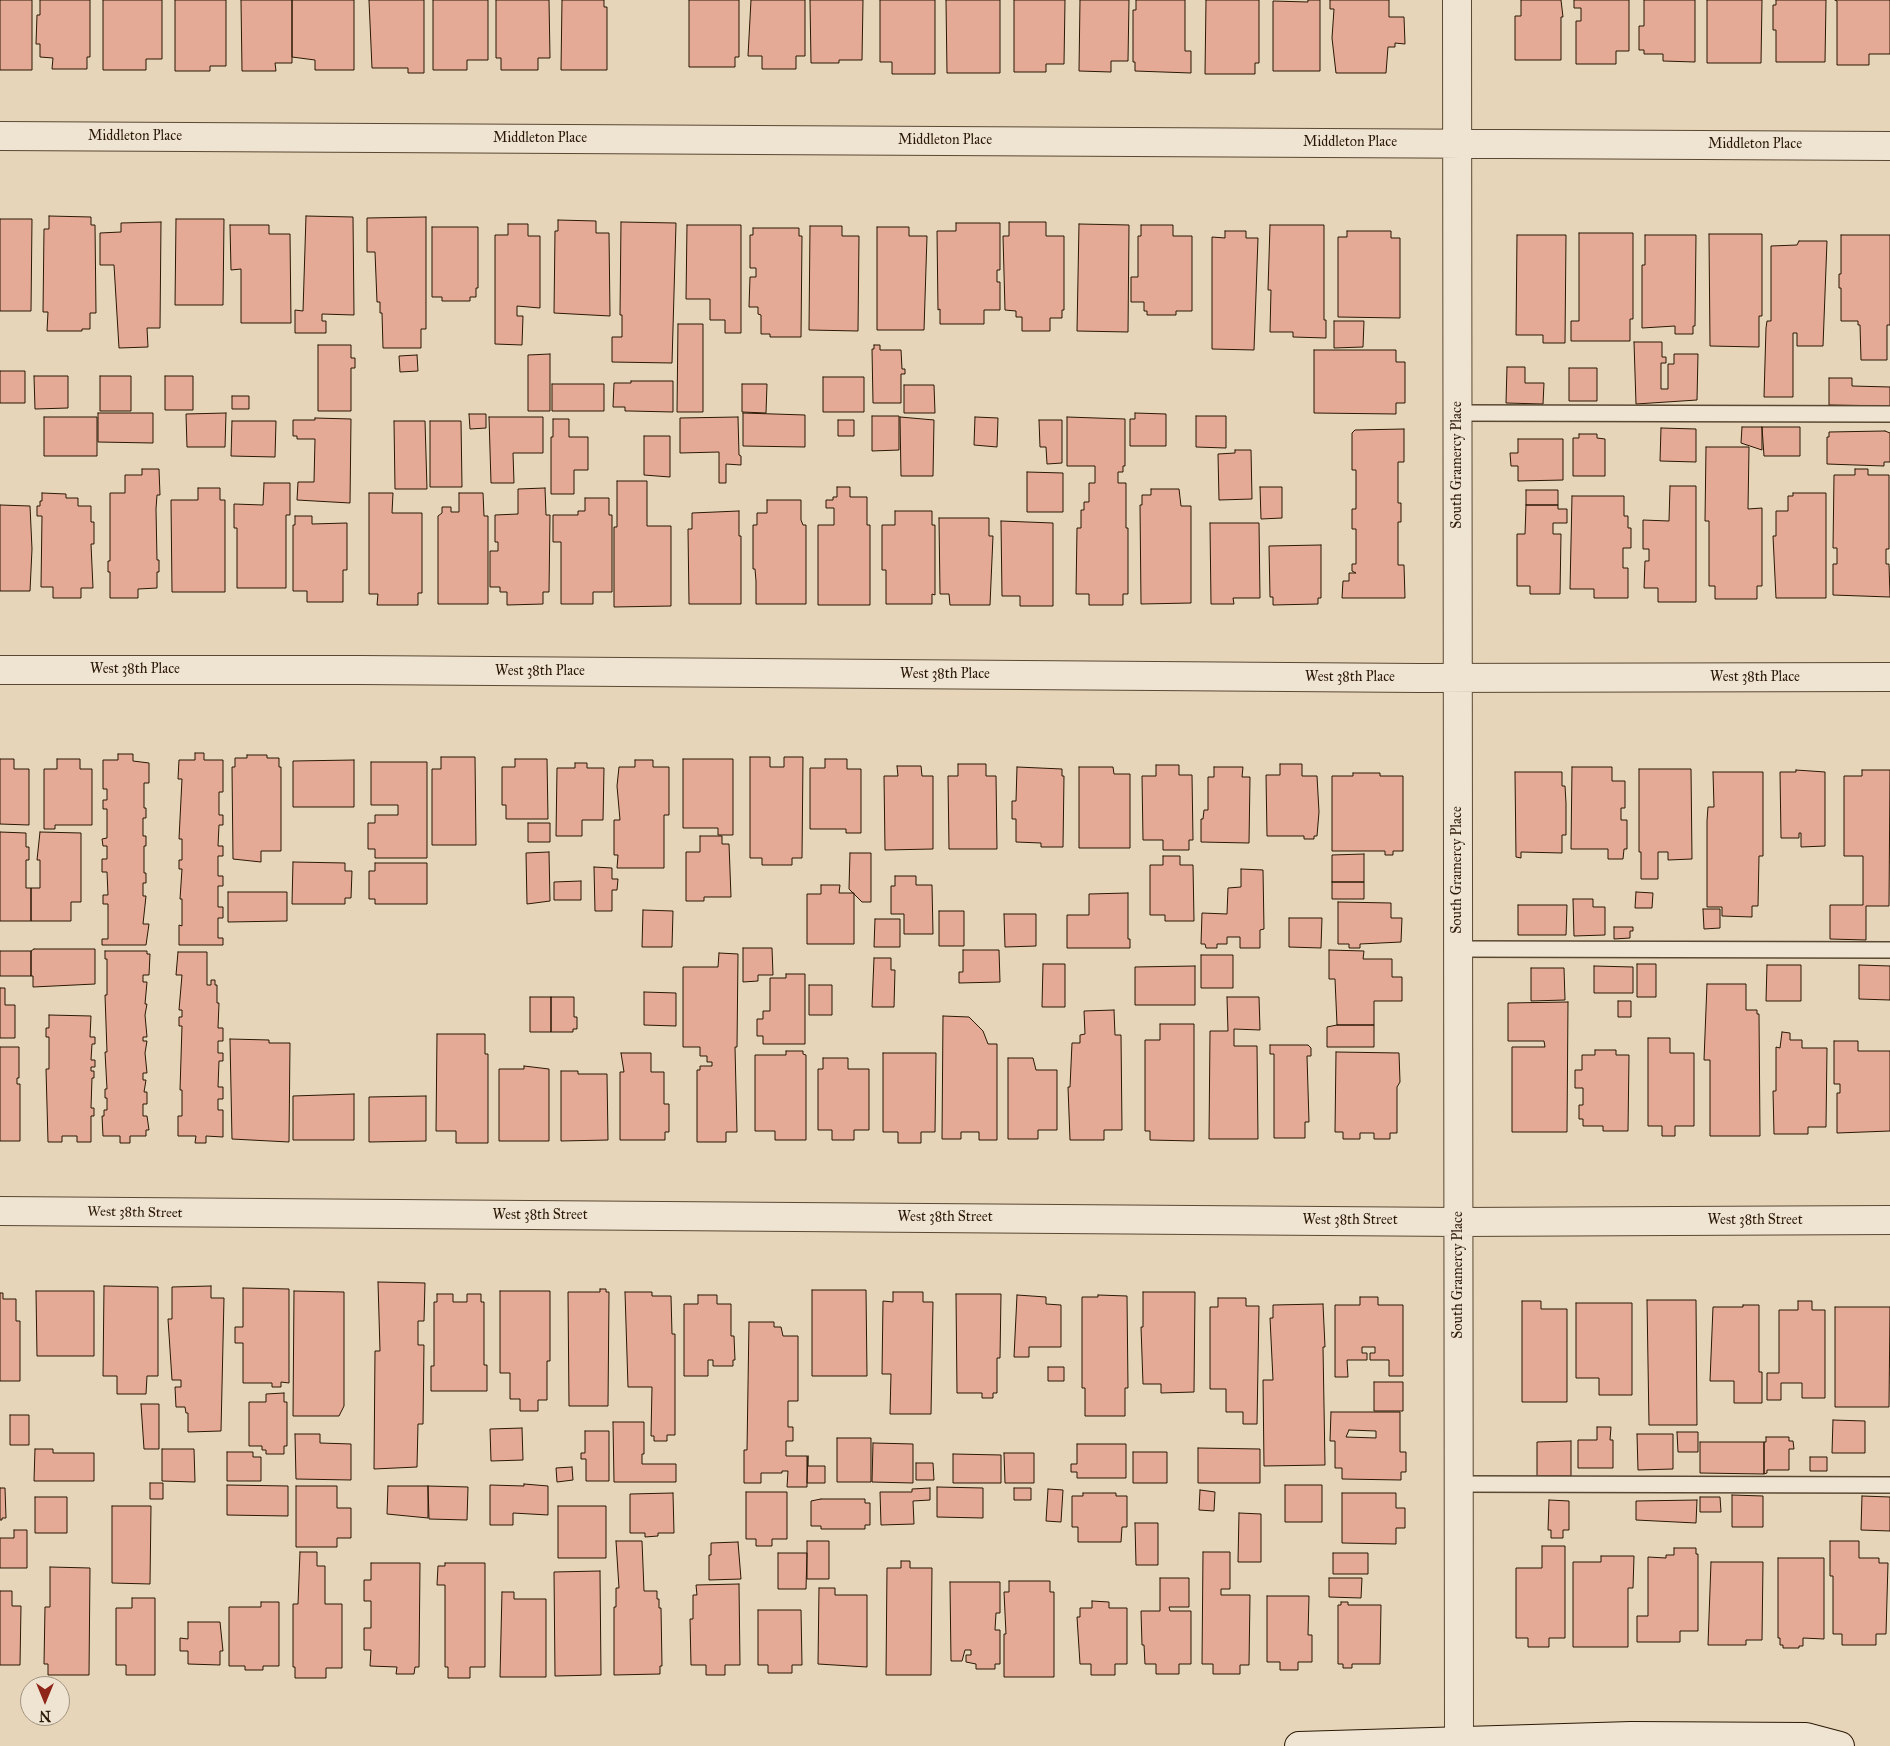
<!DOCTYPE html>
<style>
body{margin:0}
#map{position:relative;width:1890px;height:1746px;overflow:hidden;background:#e6d5b9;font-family:"IM FELL Great Primer",serif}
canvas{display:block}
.north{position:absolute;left:20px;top:1676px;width:50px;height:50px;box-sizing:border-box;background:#efe4d2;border:1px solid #a19380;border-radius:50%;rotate:180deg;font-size:14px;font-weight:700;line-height:20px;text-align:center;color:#2b1905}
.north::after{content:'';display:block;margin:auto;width:18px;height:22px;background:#8f2418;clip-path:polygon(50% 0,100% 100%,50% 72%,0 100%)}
</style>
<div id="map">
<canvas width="1890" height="1746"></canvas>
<div class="north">N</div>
</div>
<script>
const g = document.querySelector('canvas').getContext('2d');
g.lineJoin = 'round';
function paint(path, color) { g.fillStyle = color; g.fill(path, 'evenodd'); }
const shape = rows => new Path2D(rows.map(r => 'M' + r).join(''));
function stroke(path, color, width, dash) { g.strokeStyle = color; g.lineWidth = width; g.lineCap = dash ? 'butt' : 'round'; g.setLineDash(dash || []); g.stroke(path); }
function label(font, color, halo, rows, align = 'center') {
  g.font = font + ' "IM FELL Great Primer",serif'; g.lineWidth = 4; g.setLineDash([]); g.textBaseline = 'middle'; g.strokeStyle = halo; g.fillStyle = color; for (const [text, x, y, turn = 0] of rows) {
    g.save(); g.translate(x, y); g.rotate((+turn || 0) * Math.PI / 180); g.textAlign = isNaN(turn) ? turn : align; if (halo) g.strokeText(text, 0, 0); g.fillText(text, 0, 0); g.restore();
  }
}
const building = shape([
 [0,0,32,0,32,70,0,70,0,0],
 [40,0,90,0,90,57,87,57,87,69,52,69,53,58,40,57,40,44,36,44,37,15,40,15,40,0],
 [103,0,162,0,162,59,146,59,146,70,103,70,103,0],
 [175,0,226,0,226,66,210,66,210,71,175,71,175,0],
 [241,0,292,0,292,63,275,63,276,71,242,71,241,0],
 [292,0,354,0,354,70,315,70,315,60,292,57,292,0],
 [369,0,424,0,424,73,408,73,408,68,372,68,369,0],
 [433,0,488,0,488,60,467,60,467,70,433,70,433,0],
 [496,0,549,0,550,58,538,58,538,70,501,70,501,58,496,58,496,0],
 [562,0,604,0,604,7,607,7,607,70,561,70,562,0],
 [689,0,739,0,739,57,735,57,735,67,689,67,689,0],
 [751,0,805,0,805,56,796,56,796,69,762,69,762,56,748,56,751,0],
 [810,0,863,0,862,60,839,60,839,63,811,63,810,0],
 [880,0,935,0,935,74,892,74,892,62,880,62,880,0],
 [946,0,1000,0,1000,73,947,73,946,0],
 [1014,0,1065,0,1064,64,1046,64,1046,72,1014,72,1014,0],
 [1080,0,1129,0,1128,61,1111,61,1111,72,1079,71,1080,0],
 [1136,0,1185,0,1185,51,1191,51,1191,73,1135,71,1135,62,1133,62,1133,10,1136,10,1136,0],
 [1206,0,1259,0,1259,63,1255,63,1255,74,1205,74,1206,0],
 [1308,0,1320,0,1320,71,1273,71,1273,1,1308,2,1308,0],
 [1330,0,1389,0,1389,17,1404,17,1405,44,1395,43,1395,47,1388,47,1386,73,1336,73,1332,38,1334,9,1330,9,1330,0],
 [1521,0,1561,0,1563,17,1561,17,1561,60,1515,60,1515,16,1521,16,1521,0],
 [1574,0,1629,0,1629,51,1616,51,1616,64,1576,64,1576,21,1581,21,1581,8,1574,8,1574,0],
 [1644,0,1695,0,1695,62,1663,61,1663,54,1644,54,1644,50,1639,50,1639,26,1644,26,1644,0],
 [1707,0,1762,0,1761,63,1707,63,1707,0],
 [1776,0,1826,0,1825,62,1776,62,1776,30,1773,30,1773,5,1776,5,1776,0],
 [1835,0,1890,0,1890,54,1869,54,1869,65,1837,65,1837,1,1835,0],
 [49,216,91,217,91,225,95,225,96,313,90,313,90,329,82,329,82,331,47,331,48,312,43,312,44,229,49,229,49,216],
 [306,216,353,217,354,315,322,314,322,321,326,321,326,333,295,333,295,310,303,311,306,216],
 [426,217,426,329,421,329,421,348,383,348,382,313,380,313,380,302,377,302,375,252,367,252,367,218,426,217],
 [0,219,32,219,31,311,0,311,0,219],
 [176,219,224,219,223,305,175,305,176,219],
 [558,220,596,221,596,233,609,233,610,316,554,313,555,231,558,231,558,220],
 [161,222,160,328,147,328,148,347,119,348,114,265,100,265,100,233,121,232,121,223,161,222],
 [621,222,676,223,672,363,612,362,612,337,622,337,622,315,620,315,621,222],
 [1009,222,1046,222,1046,236,1064,236,1064,310,1062,310,1062,318,1050,318,1050,331,1022,331,1022,317,1016,317,1016,311,1005,310,1003,236,1009,236,1009,222],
 [956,223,1000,223,1000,270,997,270,997,282,1000,282,1000,310,984,310,984,324,940,324,940,309,938,310,937,231,956,231,956,223],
 [508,224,528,224,528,236,540,236,540,308,517,306,517,316,523,316,522,345,495,344,495,235,508,235,508,224],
 [1079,224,1129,225,1128,332,1077,331,1079,224],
 [230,225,269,225,269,234,290,234,291,323,241,323,241,269,231,270,230,225],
 [687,225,741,225,741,333,725,333,725,320,710,320,710,299,686,299,687,225],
 [1141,225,1173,225,1173,236,1192,236,1192,311,1176,311,1176,315,1147,315,1147,311,1144,311,1144,302,1131,302,1131,277,1138,277,1138,236,1141,236,1141,225],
 [1270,225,1324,225,1324,320,1326,320,1326,338,1293,337,1293,332,1270,332,1271,290,1268,290,1270,225],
 [810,226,842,226,842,236,859,236,858,331,809,330,810,226],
 [432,227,478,227,478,288,476,288,476,297,470,297,470,301,442,301,442,297,432,297,432,227],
 [877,227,909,227,909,236,927,236,924,330,877,330,877,227],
 [753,228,799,228,799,236,802,236,801,337,770,337,770,334,761,334,761,315,758,314,758,307,749,307,750,277,756,277,756,268,750,268,750,235,753,235,753,228],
 [1225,231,1246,231,1246,238,1258,238,1254,350,1212,349,1212,237,1225,238,1225,231],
 [1347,231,1391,231,1391,238,1400,238,1400,318,1338,317,1338,237,1347,237,1347,231],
 [1579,233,1633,233,1633,319,1630,319,1630,341,1571,341,1571,321,1579,321,1579,233],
 [1709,234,1762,234,1762,316,1759,316,1759,347,1710,346,1709,234],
 [1517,235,1566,235,1565,343,1543,343,1543,335,1516,335,1517,235],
 [1645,235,1696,235,1695,326,1693,326,1693,334,1675,334,1675,326,1642,328,1642,265,1645,265,1645,235],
 [1841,235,1890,235,1890,325,1887,325,1887,360,1861,360,1860,325,1858,325,1858,321,1841,321,1841,288,1839,288,1839,274,1841,274,1841,235],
 [1799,241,1827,241,1823,346,1797,346,1797,333,1793,333,1793,397,1764,397,1766,328,1767,321,1771,321,1771,246,1797,245,1799,241],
 [1334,321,1364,321,1363,347,1334,348,1334,321],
 [678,324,703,324,703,412,677,412,678,324],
 [1634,342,1662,342,1662,357,1666,357,1666,363,1661,363,1661,389,1668,389,1668,364,1674,364,1674,354,1698,354,1697,400,1636,404,1634,342],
 [318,345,351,345,351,358,355,358,355,368,351,368,351,411,318,411,318,345],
 [874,345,880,345,880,350,901,350,902,369,905,369,905,374,901,374,901,403,873,403,872,349,874,349,874,345],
 [1314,350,1396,350,1396,362,1405,362,1405,403,1396,403,1396,414,1314,413,1314,350],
 [550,354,550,411,528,411,528,355,550,354],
 [417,355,418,371,400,372,399,356,417,355],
 [1507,367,1525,367,1525,383,1544,383,1543,404,1506,403,1507,367],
 [1569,368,1597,368,1597,401,1569,401,1569,368],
 [0,371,25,371,25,403,0,403,0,371],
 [34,376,68,376,68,408,35,409,34,376],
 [100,376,131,376,131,411,100,411,100,376],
 [165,376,193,376,193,410,165,410,165,376],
 [823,377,864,377,864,412,823,412,823,377],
 [1829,378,1852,378,1852,386,1890,387,1890,406,1829,405,1829,378],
 [631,381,673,381,673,412,630,411,625,411,625,407,613,407,614,383,631,383,631,381],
 [552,384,604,384,604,411,552,411,552,384],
 [742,384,767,384,766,413,742,412,742,384],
 [904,385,934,385,935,413,904,413,904,385],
 [232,396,249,396,249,409,232,409,232,396],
 [98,413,153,413,153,443,98,442,98,413],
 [226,413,225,447,187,447,186,414,226,413],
 [743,413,805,415,805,447,743,446,743,413],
 [1135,413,1166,414,1166,446,1130,446,1130,419,1135,419,1135,413],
 [469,414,486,414,486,428,470,429,469,414],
 [872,416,899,416,899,450,872,451,872,416],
 [1196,416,1226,416,1226,448,1196,447,1196,416],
 [44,417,97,417,97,456,44,456,44,417],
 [489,417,543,417,543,453,513,453,514,483,491,483,489,417],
 [738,417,739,455,741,456,741,465,726,464,726,483,719,483,719,452,680,453,680,418,738,417],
 [900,417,934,420,933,476,901,476,900,417],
 [975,417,998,418,997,447,974,445,975,417],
 [1067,417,1125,419,1125,466,1123,466,1123,472,1118,472,1118,483,1126,483,1126,528,1128,528,1128,594,1123,594,1123,605,1089,605,1089,594,1076,594,1077,528,1081,528,1081,510,1084,510,1084,502,1089,502,1089,483,1095,483,1095,466,1067,466,1067,417],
 [315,418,351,419,350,503,297,500,298,482,314,482,315,439,297,439,297,436,293,436,293,420,315,420,315,418],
 [553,419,569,419,569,437,588,437,588,470,574,470,574,494,551,494,551,437,553,437,553,419],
 [838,420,854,420,854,436,838,436,838,420],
 [1039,420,1062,420,1062,463,1047,464,1046,447,1040,447,1039,420],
 [232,421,276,421,275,457,231,456,232,421],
 [394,421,425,421,427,489,395,489,394,421],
 [430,421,461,421,462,487,430,487,430,421],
 [1742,427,1762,427,1762,450,1741,443,1742,427],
 [1762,427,1800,427,1800,456,1764,456,1762,427],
 [1661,428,1696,429,1696,462,1660,461,1661,428],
 [1404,429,1404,462,1398,462,1398,503,1401,503,1401,522,1398,522,1398,565,1404,565,1405,598,1342,598,1343,581,1349,581,1349,573,1356,573,1352,571,1352,564,1356,564,1356,529,1352,529,1352,509,1356,509,1356,470,1352,470,1352,433,1355,430,1404,429],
 [1885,431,1890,433,1890,462,1884,462,1884,466,1827,464,1827,437,1829,437,1829,432,1885,431],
 [1579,434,1597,434,1597,438,1605,439,1605,476,1573,476,1573,438,1579,438,1579,434],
 [644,436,670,436,670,477,644,475,644,436],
 [1518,439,1563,439,1563,480,1518,481,1518,466,1511,466,1510,453,1518,453,1518,439],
 [1706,447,1749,447,1748,509,1762,508,1762,586,1757,586,1757,599,1715,599,1715,586,1709,586,1709,521,1705,521,1706,447],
 [1235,450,1251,450,1252,499,1219,500,1218,454,1235,453,1235,450],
 [142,469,159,469,160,495,157,495,156,509,157,560,159,560,159,572,157,572,157,588,138,589,138,598,110,598,110,572,108,572,108,561,110,561,110,493,125,493,125,475,142,475,142,469],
 [1855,469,1868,469,1868,475,1889,475,1889,549,1886,549,1886,564,1889,564,1890,597,1833,595,1833,564,1837,564,1837,548,1833,548,1834,475,1855,475,1855,469],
 [1027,472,1063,473,1063,512,1027,512,1027,472],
 [617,481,647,481,647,526,671,526,671,606,614,607,614,527,617,527,617,481],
 [264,483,290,483,290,515,286,515,286,588,237,588,237,528,234,528,234,504,263,505,264,483],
 [1670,486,1696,486,1696,602,1658,602,1658,588,1644,588,1645,561,1649,561,1649,549,1643,549,1643,520,1669,521,1670,486],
 [837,487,850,487,850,497,867,497,867,525,870,525,870,605,818,605,818,525,834,525,834,508,826,508,826,500,833,500,833,497,837,497,837,487],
 [1260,487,1282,487,1282,518,1261,519,1260,487],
 [198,488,220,488,220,500,225,500,225,592,172,592,171,500,198,500,198,488],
 [545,488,546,515,550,515,549,592,543,592,543,604,507,605,507,592,500,592,500,587,490,587,490,551,498,551,498,542,495,542,495,515,518,514,518,489,545,488],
 [1151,489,1179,489,1181,506,1191,506,1191,603,1141,604,1140,505,1142,505,1142,495,1151,495,1151,489],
 [1526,490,1558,490,1558,505,1526,505,1526,490],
 [42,493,66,494,66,498,78,498,78,506,91,506,91,522,94,522,94,544,91,544,93,588,81,588,81,598,53,598,53,587,41,587,42,516,37,516,37,506,40,506,40,501,42,501,42,493],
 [369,493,393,493,392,513,422,513,422,593,418,593,418,605,377,605,378,594,369,594,369,493],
 [459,493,483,493,484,516,488,516,488,604,438,604,438,516,442,513,442,507,451,507,451,512,459,512,459,493],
 [1793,493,1826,493,1826,598,1776,598,1773,536,1776,536,1776,511,1788,511,1788,496,1793,496,1793,493],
 [1572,496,1624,496,1624,516,1628,516,1628,528,1631,528,1631,548,1623,548,1623,568,1628,568,1628,598,1594,598,1594,589,1570,589,1572,496],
 [585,498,609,498,609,515,612,515,612,592,593,592,593,604,561,604,561,542,553,542,553,515,578,515,578,511,585,511,585,498],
 [767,500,801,500,801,520,803,525,806,525,806,604,756,604,756,581,755,569,753,569,753,525,757,525,757,513,767,513,767,500],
 [0,505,30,506,32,549,30,591,0,591,0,505],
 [1526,505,1558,505,1558,509,1567,509,1567,523,1553,523,1553,534,1561,534,1560,594,1530,594,1530,586,1517,586,1517,534,1525,534,1526,505],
 [739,511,739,536,741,536,741,604,689,604,688,529,692,529,692,513,739,511],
 [895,511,932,511,932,525,935,525,935,595,932,594,932,604,886,604,886,570,882,570,882,525,895,525,895,511],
 [295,516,312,516,312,524,347,523,347,570,343,570,343,602,307,602,307,591,293,591,293,525,295,525,295,516],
 [939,518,989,518,989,536,993,536,990,605,950,605,949,594,940,594,939,518],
 [1001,521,1053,523,1053,606,1020,606,1020,596,1002,596,1001,521],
 [1210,523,1259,523,1260,598,1233,598,1234,604,1211,604,1210,523],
 [1321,545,1321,598,1318,598,1318,604,1273,605,1273,597,1270,597,1269,546,1321,545],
 [195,753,204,753,204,760,223,760,223,792,219,792,219,815,223,815,223,825,219,825,218,846,223,846,223,856,218,856,218,876,223,876,223,886,218,886,218,907,223,907,223,918,218,918,218,938,223,938,223,945,179,945,179,925,182,926,182,899,180,899,182,869,179,869,179,860,182,860,182,839,179,839,182,779,178,779,179,760,195,760,195,753],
 [118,754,133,754,133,761,149,763,149,783,144,783,144,808,146,808,146,818,143,818,143,836,146,836,146,846,144,846,144,873,146,873,146,883,143,883,143,896,146,896,143,924,149,924,146,945,102,945,102,939,108,939,108,904,103,904,103,895,108,895,107,872,102,872,102,859,107,859,107,846,103,846,102,839,107,838,107,809,103,809,103,800,107,800,107,789,103,789,103,760,118,760,118,754],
 [247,755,267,755,267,758,279,758,279,767,281,767,281,851,261,851,261,862,233,859,232,767,235,767,235,758,247,758,247,755],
 [441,757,475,757,476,845,432,845,432,769,441,769,441,757],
 [750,757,770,757,770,767,784,767,784,757,803,757,802,858,792,858,792,865,762,865,762,858,750,858,750,757],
 [0,759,14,759,14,769,29,769,29,825,0,824,0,759],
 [57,759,80,759,80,769,92,769,92,825,55,825,55,829,44,829,44,769,57,769,57,759],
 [515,759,547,759,548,819,506,819,506,805,502,805,502,767,515,767,515,759],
 [683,759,733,759,733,835,718,835,718,828,683,828,683,759],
 [825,759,847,759,847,769,861,769,861,833,846,833,846,829,810,829,810,768,825,768,825,759],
 [354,760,354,807,293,807,293,761,354,760],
 [635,760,653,760,653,767,669,767,669,815,664,815,664,868,617,868,618,855,614,855,614,820,620,820,617,786,619,767,635,767,635,760],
 [371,762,427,762,427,858,375,858,375,849,368,849,368,823,375,823,375,815,398,815,398,805,371,805,371,762],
 [575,763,587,763,587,768,604,768,603,820,582,820,582,836,556,836,557,768,575,768,575,763],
 [958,764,986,764,986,776,996,776,997,849,949,849,948,776,958,776,958,764],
 [1280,764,1302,764,1302,776,1317,776,1319,812,1317,836,1314,836,1314,839,1304,839,1304,836,1267,836,1266,775,1280,775,1280,764],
 [1156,765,1179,765,1179,775,1192,775,1193,840,1189,840,1189,850,1163,850,1163,840,1143,840,1142,776,1156,776,1156,765],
 [897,766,921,766,922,776,933,776,933,849,885,850,884,776,898,776,897,766],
 [1017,767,1062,769,1062,776,1064,776,1063,847,1041,847,1041,843,1016,842,1016,819,1012,819,1012,801,1016,801,1017,767],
 [1079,767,1113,767,1114,774,1130,774,1130,848,1079,848,1079,767],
 [1214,767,1243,767,1242,777,1250,777,1249,843,1201,842,1201,819,1203,819,1204,810,1208,810,1208,777,1214,777,1214,767],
 [1572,767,1612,767,1612,781,1625,781,1625,808,1621,808,1621,820,1627,820,1627,849,1624,849,1623,859,1608,859,1608,849,1571,849,1572,767],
 [1639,769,1691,769,1692,859,1668,860,1668,852,1658,852,1658,879,1641,879,1641,852,1639,852,1639,769],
 [1796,770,1825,772,1825,846,1801,847,1801,833,1799,833,1799,838,1781,838,1780,772,1796,772,1796,770],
 [1862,770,1890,770,1889,906,1866,906,1866,940,1830,939,1830,905,1863,905,1863,856,1844,856,1844,776,1862,776,1862,770],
 [1515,772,1562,772,1562,786,1565,786,1566,803,1566,835,1562,835,1562,853,1521,852,1521,858,1516,857,1515,772],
 [1713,772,1763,772,1763,856,1759,856,1758,906,1752,906,1752,917,1722,916,1722,907,1707,907,1707,821,1708,807,1714,807,1713,772],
 [1353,773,1380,773,1380,776,1403,776,1403,851,1393,851,1393,855,1385,855,1385,851,1332,851,1332,776,1353,776,1353,773],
 [528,823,550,823,550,842,528,842,528,823],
 [0,832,26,833,26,847,29,847,29,860,26,860,26,888,31,888,31,921,0,921,0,832],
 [40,832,81,833,81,902,71,902,71,921,31,921,31,888,40,888,40,860,37,860,40,832],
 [700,836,722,836,722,844,729,844,731,897,704,897,704,901,686,901,686,852,700,852,700,836],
 [549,852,550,901,527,904,526,853,549,852],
 [850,853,871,853,871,902,862,902,849,889,850,853],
 [1364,854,1364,882,1332,882,1332,855,1364,854],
 [1163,856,1180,856,1180,865,1193,865,1194,921,1165,921,1165,915,1150,915,1150,865,1163,865,1163,856],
 [293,862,345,863,345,871,352,871,351,898,345,898,345,904,292,904,293,862],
 [375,863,427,863,427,904,375,904,375,899,369,899,369,871,375,871,375,863],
 [594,867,612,868,612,879,618,879,617,890,612,890,612,911,595,911,594,867],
 [1241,869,1263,870,1264,929,1260,930,1260,948,1240,948,1240,937,1227,937,1227,944,1217,944,1217,948,1206,948,1205,944,1201,944,1202,913,1227,914,1228,888,1241,887,1241,869],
 [895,876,916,876,916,885,932,885,933,934,904,934,904,914,891,914,891,886,895,886,895,876],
 [581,881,581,900,554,900,554,882,581,881],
 [1332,882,1364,882,1364,899,1332,899,1332,882],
 [821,885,840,885,839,893,854,893,854,944,807,944,807,894,821,894,821,885],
 [228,892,287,892,287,921,228,922,228,892],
 [1636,892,1653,893,1652,908,1635,908,1636,892],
 [1128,893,1128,939,1130,939,1130,948,1067,948,1067,915,1089,915,1089,894,1128,893],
 [1573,899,1593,899,1593,907,1605,907,1605,935,1574,936,1573,899],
 [1338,902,1391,903,1391,918,1402,918,1401,942,1360,944,1360,948,1349,948,1349,944,1338,944,1338,902],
 [1518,905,1567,905,1566,935,1518,935,1518,905],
 [1703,909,1720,909,1720,928,1704,929,1703,909],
 [643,910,673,911,672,947,642,947,643,910],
 [939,911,964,911,964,946,939,946,939,911],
 [1004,914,1036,914,1036,946,1005,947,1004,914],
 [1289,918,1322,918,1321,948,1289,947,1289,918],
 [875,919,900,919,900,947,874,947,875,919],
 [1614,927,1633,927,1633,931,1630,931,1630,938,1614,939,1614,927],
 [743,948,772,948,773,975,758,975,758,981,743,982,743,948],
 [34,949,95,949,95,984,33,987,33,976,31,976,31,951,34,949],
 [963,950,999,950,1000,982,959,983,959,972,963,972,963,950],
 [1329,950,1364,951,1363,959,1392,959,1392,977,1402,977,1402,1001,1374,1001,1374,1025,1337,1025,1335,979,1329,979,1329,950],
 [0,951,31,951,31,976,0,976,0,951],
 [105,951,147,951,147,954,150,954,149,975,143,975,143,982,147,982,145,1004,147,1004,145,1015,147,1037,143,1037,143,1041,147,1041,145,1053,147,1073,143,1073,143,1080,146,1080,144,1092,147,1092,147,1104,143,1104,143,1116,147,1116,149,1130,146,1130,146,1136,130,1136,130,1143,120,1143,120,1136,103,1136,102,1116,104,1116,104,1110,107,1110,107,1098,105,1098,105,1089,107,1089,105,1052,107,1052,105,995,107,995,107,959,105,959,105,951],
 [178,952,207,952,207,985,211,985,211,980,215,980,215,985,217,985,217,1003,219,1003,218,1028,223,1028,223,1041,218,1041,218,1053,223,1053,223,1061,219,1061,218,1087,223,1087,223,1099,218,1099,218,1110,223,1110,223,1137,206,1136,206,1143,195,1143,196,1136,178,1136,178,1116,182,1116,182,1090,180,1090,182,1026,179,1026,179,1017,182,1017,182,1010,179,1010,182,975,176,975,178,952],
 [719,953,738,954,737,1047,735,1047,737,1132,726,1132,726,1142,697,1142,697,1070,700,1070,700,1066,712,1066,712,1062,707,1062,707,1056,700,1056,700,1047,683,1047,683,967,718,967,719,953],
 [1201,955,1233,955,1233,988,1201,988,1201,955],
 [874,958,891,958,891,970,895,970,894,1007,872,1007,874,958],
 [1043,964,1065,964,1065,1007,1042,1007,1043,964],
 [1637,964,1656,964,1656,997,1637,997,1637,964],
 [1767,965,1801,965,1801,1001,1766,1001,1767,965],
 [1859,965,1890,966,1890,1000,1859,999,1859,965],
 [1195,966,1195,1005,1135,1005,1135,967,1195,966],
 [1594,966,1633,967,1633,993,1594,993,1594,966],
 [1531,968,1564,968,1565,1000,1531,1001,1531,968],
 [786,974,805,974,805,1044,763,1044,763,1036,757,1036,757,1019,763,1019,763,1011,770,1011,770,978,786,978,786,974],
 [1707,984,1746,984,1746,1010,1757,1010,1757,1014,1759,1014,1760,1136,1710,1136,1710,1060,1704,1060,1707,984],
 [809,985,832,985,832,1015,809,1015,809,985],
 [0,988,5,988,5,1005,15,1005,15,1038,0,1038,0,988],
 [644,992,676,993,676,1026,644,1025,644,992],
 [530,997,551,997,551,1032,530,1032,530,997],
 [551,997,574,997,574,1017,577,1017,577,1029,573,1029,573,1032,551,1032,551,997],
 [1227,997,1259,997,1260,1030,1234,1029,1234,1046,1257,1046,1258,1139,1209,1139,1210,1031,1228,1031,1227,997],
 [1618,1001,1631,1001,1631,1017,1618,1017,1618,1001],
 [1568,1002,1567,1132,1512,1132,1512,1047,1545,1047,1544,1041,1508,1041,1508,1003,1568,1002],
 [1114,1010,1115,1035,1121,1035,1122,1130,1104,1130,1104,1140,1070,1140,1068,1087,1070,1087,1072,1043,1080,1043,1080,1035,1085,1034,1084,1011,1114,1010],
 [49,1015,91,1016,90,1037,95,1037,95,1044,92,1044,91,1060,95,1060,95,1067,91,1067,91,1071,94,1071,94,1078,92,1078,91,1108,94,1108,94,1116,91,1116,91,1142,77,1142,77,1136,62,1136,62,1142,48,1142,46,1069,49,1069,49,1037,46,1037,46,1028,49,1028,49,1015],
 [943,1016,969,1017,983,1031,988,1044,997,1044,997,1140,979,1140,979,1132,961,1132,961,1139,942,1139,943,1016],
 [1160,1024,1194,1024,1194,1141,1150,1140,1150,1131,1145,1131,1145,1040,1160,1040,1160,1024],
 [1337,1025,1374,1025,1374,1047,1327,1047,1327,1027,1337,1025],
 [1782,1032,1790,1033,1790,1040,1802,1040,1802,1048,1827,1048,1826,1127,1808,1127,1808,1134,1774,1134,1773,1091,1776,1091,1776,1047,1780,1048,1782,1032],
 [437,1034,485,1034,485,1054,488,1054,488,1143,456,1143,456,1131,436,1131,437,1034],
 [1648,1038,1670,1038,1670,1053,1694,1053,1694,1126,1675,1126,1675,1136,1662,1136,1662,1126,1648,1126,1648,1038],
 [230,1039,269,1040,269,1043,290,1043,289,1142,232,1139,230,1039],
 [1834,1041,1858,1041,1858,1051,1890,1051,1890,1131,1837,1133,1837,1093,1840,1093,1840,1084,1834,1084,1834,1041],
 [1270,1045,1308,1045,1311,1048,1311,1056,1307,1056,1309,1122,1305,1122,1305,1138,1274,1138,1274,1054,1270,1054,1270,1045],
 [0,1047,19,1047,19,1078,17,1078,17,1084,20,1084,20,1141,0,1141,0,1047],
 [1595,1050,1616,1050,1616,1055,1629,1055,1628,1131,1603,1131,1603,1126,1583,1126,1583,1119,1579,1119,1579,1105,1583,1105,1583,1088,1575,1088,1575,1070,1582,1070,1582,1055,1595,1055,1595,1050],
 [786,1051,803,1051,803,1054,806,1055,806,1140,775,1140,775,1131,755,1131,755,1055,786,1055,786,1051],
 [1336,1052,1399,1053,1400,1082,1397,1087,1397,1133,1390,1133,1390,1139,1374,1139,1374,1133,1360,1133,1360,1139,1343,1139,1343,1132,1335,1132,1336,1052],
 [621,1053,651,1053,651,1072,664,1072,664,1104,669,1104,669,1132,665,1132,665,1140,620,1140,620,1072,624,1072,621,1053],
 [883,1053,936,1053,935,1132,921,1132,921,1143,898,1143,898,1132,883,1132,883,1053],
 [823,1058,848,1058,848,1069,869,1069,869,1130,854,1130,854,1140,832,1140,832,1130,818,1130,818,1069,823,1069,823,1058],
 [1008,1058,1033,1058,1036,1070,1057,1070,1057,1130,1038,1130,1038,1139,1008,1139,1008,1058],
 [524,1066,549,1069,549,1141,499,1141,499,1069,524,1069,524,1066],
 [561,1071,578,1071,578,1074,607,1074,608,1140,561,1141,561,1071],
 [354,1094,354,1140,293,1140,293,1096,354,1094],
 [426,1096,426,1141,369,1142,369,1097,426,1096],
 [378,1282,425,1283,424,1321,418,1321,418,1345,424,1345,423,1424,418,1424,417,1467,374,1469,375,1351,380,1351,378,1282],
 [104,1286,158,1287,158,1376,147,1376,146,1394,117,1394,117,1376,103,1376,104,1286],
 [211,1286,211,1298,224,1298,221,1431,188,1432,188,1413,186,1413,185,1407,176,1407,175,1387,181,1387,181,1380,172,1380,168,1319,172,1319,172,1287,211,1286],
 [243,1288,289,1289,289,1383,281,1382,281,1387,272,1387,272,1383,243,1383,243,1343,235,1343,235,1327,243,1327,243,1288],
 [600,1289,606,1289,606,1292,609,1292,608,1406,569,1406,568,1292,600,1292,600,1289],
 [812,1290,866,1290,867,1376,812,1376,812,1290],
 [36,1291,94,1291,94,1356,37,1356,36,1291],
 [294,1291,344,1292,344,1406,339,1416,293,1416,294,1291],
 [500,1291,550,1291,550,1361,547,1361,547,1400,538,1400,538,1411,520,1411,520,1399,510,1399,510,1373,500,1373,500,1291],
 [625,1292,652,1292,652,1296,671,1296,672,1334,675,1334,675,1435,667,1435,667,1441,654,1441,654,1436,651,1436,652,1387,628,1387,625,1292],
 [893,1292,923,1292,923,1302,933,1302,931,1414,890,1414,891,1374,882,1374,883,1301,893,1302,893,1292],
 [1143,1292,1195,1292,1194,1392,1161,1393,1161,1384,1143,1384,1141,1327,1143,1327,1143,1292],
 [0,1293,3,1293,3,1299,16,1299,16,1321,20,1321,20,1381,0,1381,0,1293],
 [437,1294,453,1294,453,1302,467,1302,467,1294,481,1294,481,1302,484,1302,484,1365,487,1365,487,1391,431,1391,431,1366,434,1366,434,1302,437,1302,437,1294],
 [956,1294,1001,1294,1000,1358,997,1358,997,1393,993,1393,993,1398,982,1398,982,1393,957,1393,956,1294],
 [698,1295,717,1295,717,1304,731,1304,731,1336,734,1336,735,1360,733,1360,733,1366,713,1366,713,1360,708,1360,708,1376,684,1376,684,1304,698,1304,698,1295],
 [1017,1295,1046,1297,1046,1304,1061,1305,1061,1347,1029,1347,1029,1357,1014,1357,1017,1295],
 [1098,1295,1127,1296,1128,1388,1125,1388,1125,1416,1085,1416,1085,1388,1082,1388,1082,1297,1098,1297,1098,1295],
 [1360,1297,1378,1297,1378,1305,1403,1305,1403,1376,1389,1376,1389,1360,1370,1360,1370,1353,1375,1353,1375,1347,1362,1347,1362,1353,1367,1353,1367,1360,1347,1360,1348,1377,1335,1377,1335,1305,1360,1305,1360,1297],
 [1218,1298,1246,1298,1246,1306,1259,1306,1257,1424,1243,1424,1243,1412,1226,1412,1226,1389,1210,1389,1210,1307,1218,1307,1218,1298],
 [1647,1300,1696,1300,1697,1425,1649,1425,1647,1300],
 [1522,1301,1541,1301,1541,1309,1567,1309,1567,1402,1522,1402,1522,1301],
 [1798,1301,1812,1301,1812,1310,1825,1310,1825,1398,1802,1398,1802,1383,1781,1383,1781,1400,1767,1400,1767,1373,1779,1373,1779,1310,1798,1310,1798,1301],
 [1576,1303,1632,1303,1632,1395,1599,1395,1599,1378,1576,1378,1576,1303],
 [1323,1304,1325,1347,1323,1347,1325,1465,1264,1466,1263,1380,1273,1380,1270,1318,1273,1318,1273,1305,1323,1304],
 [1743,1305,1759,1305,1759,1372,1762,1372,1762,1403,1734,1403,1734,1381,1710,1381,1713,1307,1743,1307,1743,1305],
 [1835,1307,1890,1307,1889,1407,1835,1407,1835,1307],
 [749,1322,774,1322,774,1327,781,1327,783,1336,798,1336,798,1401,788,1401,788,1427,793,1427,793,1441,786,1441,786,1456,807,1456,807,1487,787,1487,788,1471,782,1471,782,1473,761,1473,761,1483,744,1483,744,1450,747,1450,749,1322],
 [1048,1367,1064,1367,1064,1381,1048,1381,1048,1367],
 [1374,1382,1403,1382,1403,1411,1374,1411,1374,1382],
 [284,1393,284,1402,287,1402,287,1446,284,1446,284,1454,266,1454,266,1450,262,1450,262,1446,249,1446,249,1402,266,1402,266,1394,284,1393],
 [141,1404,159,1404,159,1449,144,1449,141,1404],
 [1331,1412,1400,1412,1400,1452,1406,1452,1406,1472,1401,1472,1401,1480,1342,1479,1342,1468,1335,1468,1335,1441,1330,1441,1331,1412],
 [1349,1430,1376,1431,1376,1438,1346,1437,1349,1430],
 [10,1415,29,1415,29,1445,10,1445,10,1415],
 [1833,1420,1865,1421,1865,1453,1832,1453,1833,1420],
 [613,1422,644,1422,644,1454,642,1454,642,1464,676,1464,676,1482,614,1482,613,1422],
 [1597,1427,1611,1427,1610,1440,1613,1440,1613,1468,1578,1468,1578,1440,1597,1440,1597,1427],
 [522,1428,523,1460,491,1461,490,1429,522,1428],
 [585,1431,609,1431,609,1481,586,1481,586,1459,581,1459,581,1453,585,1453,585,1431],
 [1677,1432,1698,1432,1698,1452,1678,1452,1677,1432],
 [295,1434,320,1434,320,1443,351,1444,351,1480,296,1479,295,1434],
 [1637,1434,1673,1434,1673,1469,1638,1470,1637,1434],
 [1766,1437,1789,1437,1789,1441,1793,1441,1794,1449,1789,1449,1789,1470,1767,1470,1767,1473,1764,1474,1764,1442,1766,1442,1766,1437],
 [837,1438,871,1438,871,1482,837,1482,837,1438],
 [1571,1441,1571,1476,1537,1476,1537,1442,1571,1441],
 [1700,1442,1764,1442,1764,1474,1700,1473,1700,1442],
 [873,1443,913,1444,913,1483,872,1482,873,1443],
 [1077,1444,1126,1444,1126,1478,1077,1478,1077,1472,1071,1472,1071,1464,1077,1464,1077,1444],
 [1198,1448,1260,1449,1260,1483,1198,1483,1198,1448],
 [35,1449,53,1449,53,1453,94,1453,94,1481,34,1481,35,1449],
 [162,1449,194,1449,195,1482,162,1481,162,1449],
 [227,1452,253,1452,253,1457,261,1457,261,1481,227,1481,227,1452],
 [1133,1452,1167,1452,1167,1483,1133,1483,1133,1452],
 [1004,1453,1034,1453,1034,1483,1005,1483,1004,1453],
 [953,1454,1001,1455,1001,1483,953,1483,953,1454],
 [808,1456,808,1466,825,1466,825,1483,807,1483,808,1456],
 [1810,1457,1827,1457,1827,1471,1810,1471,1810,1457],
 [916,1463,933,1463,934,1480,916,1480,916,1463],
 [572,1467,573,1480,557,1482,556,1468,572,1467],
 [150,1483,163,1483,163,1499,150,1499,150,1483],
 [524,1484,548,1486,548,1515,513,1513,513,1525,490,1525,490,1485,524,1486,524,1484],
 [227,1485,288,1486,288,1516,227,1515,227,1485],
 [1285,1485,1322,1485,1322,1522,1285,1522,1285,1485],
 [296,1486,337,1486,337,1508,351,1508,351,1538,337,1538,337,1547,296,1547,296,1486],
 [388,1486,428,1486,428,1518,387,1514,388,1486],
 [428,1486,468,1487,467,1520,429,1519,428,1486],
 [937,1487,983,1488,983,1518,937,1517,937,1487],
 [0,1488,5,1488,6,1518,2,1518,2,1520,0,1520,0,1488],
 [930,1488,930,1500,913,1501,914,1524,881,1525,880,1492,912,1492,912,1489,930,1488],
 [1014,1488,1031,1488,1031,1500,1014,1500,1014,1488],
 [1048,1489,1063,1490,1061,1522,1046,1521,1048,1489],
 [1200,1490,1215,1492,1214,1511,1199,1510,1200,1490],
 [746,1492,787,1492,787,1539,772,1539,772,1546,756,1546,756,1539,746,1539,746,1492],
 [673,1493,674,1533,658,1533,658,1536,645,1537,645,1533,630,1533,630,1494,673,1493],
 [1083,1493,1116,1493,1116,1496,1127,1496,1127,1527,1122,1527,1121,1542,1078,1542,1078,1527,1072,1527,1072,1496,1083,1496,1083,1493],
 [1342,1493,1396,1493,1396,1508,1405,1508,1405,1528,1396,1528,1396,1544,1342,1543,1342,1493],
 [1732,1495,1763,1496,1763,1527,1732,1527,1732,1495],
 [1862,1496,1890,1497,1890,1531,1861,1530,1862,1496],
 [35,1497,67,1497,67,1533,35,1533,35,1497],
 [1700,1497,1720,1497,1721,1512,1700,1512,1700,1497],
 [821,1499,865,1499,865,1503,870,1503,870,1525,865,1525,865,1529,821,1529,821,1526,811,1526,811,1501,821,1499],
 [1549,1500,1569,1501,1569,1530,1563,1530,1563,1538,1551,1538,1551,1530,1548,1530,1549,1500],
 [1697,1500,1696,1523,1636,1520,1636,1501,1697,1500],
 [112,1506,151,1506,150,1584,112,1583,112,1506],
 [558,1506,606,1506,606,1558,558,1558,558,1506],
 [1239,1513,1261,1514,1261,1562,1238,1562,1239,1513],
 [1135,1523,1158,1523,1158,1565,1136,1565,1135,1523],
 [14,1530,27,1530,27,1568,0,1568,0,1538,14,1538,14,1530],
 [616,1541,642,1541,644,1591,657,1591,657,1599,659,1599,659,1608,661,1608,662,1666,660,1666,660,1674,614,1675,614,1607,616,1607,616,1588,619,1588,616,1541],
 [807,1541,829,1541,829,1579,807,1579,807,1541],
 [1830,1541,1859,1541,1859,1558,1879,1558,1879,1563,1888,1563,1886,1634,1876,1634,1876,1645,1842,1645,1842,1634,1833,1634,1833,1576,1830,1576,1830,1541],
 [738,1542,741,1579,709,1580,709,1555,711,1555,711,1543,738,1542],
 [1542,1546,1565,1546,1565,1638,1549,1638,1549,1647,1528,1647,1528,1638,1516,1638,1516,1568,1542,1568,1542,1546],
 [1674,1548,1696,1548,1696,1554,1698,1554,1698,1631,1680,1631,1680,1642,1637,1642,1637,1616,1648,1616,1648,1557,1666,1558,1666,1555,1674,1555,1674,1548],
 [300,1552,317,1552,317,1566,325,1566,325,1604,342,1604,342,1668,326,1668,326,1678,295,1678,295,1667,293,1667,293,1604,298,1604,300,1552],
 [1203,1552,1230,1552,1230,1589,1221,1589,1221,1595,1250,1595,1249,1665,1240,1665,1240,1674,1213,1674,1213,1664,1202,1664,1203,1552],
 [778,1553,807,1553,806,1589,778,1589,778,1553],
 [1333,1553,1368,1553,1368,1574,1333,1574,1333,1553],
 [1601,1556,1634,1556,1633,1588,1628,1588,1628,1647,1573,1647,1573,1562,1601,1562,1601,1556],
 [1778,1558,1824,1558,1824,1639,1803,1638,1803,1646,1799,1646,1799,1648,1783,1648,1783,1645,1780,1645,1780,1638,1778,1638,1778,1558],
 [901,1561,910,1561,910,1568,932,1568,931,1675,886,1675,887,1568,901,1568,901,1561],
 [1711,1562,1763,1562,1762,1640,1746,1640,1746,1645,1708,1645,1711,1562],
 [371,1563,420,1563,419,1667,415,1667,414,1674,396,1674,397,1667,370,1666,371,1650,364,1650,364,1628,371,1628,371,1601,364,1601,364,1580,371,1580,371,1563],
 [445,1563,485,1563,485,1667,470,1667,470,1678,448,1678,448,1667,445,1667,445,1585,437,1585,438,1566,445,1566,445,1563],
 [50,1567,90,1568,89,1675,48,1675,48,1664,44,1664,45,1607,50,1607,50,1567],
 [600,1571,601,1675,555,1676,554,1572,600,1571],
 [1160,1578,1189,1578,1189,1607,1169,1607,1170,1611,1191,1611,1191,1664,1179,1664,1179,1674,1156,1674,1156,1664,1145,1664,1144,1645,1142,1645,1141,1611,1160,1611,1160,1578],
 [1329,1578,1362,1578,1361,1598,1329,1597,1329,1578],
 [1009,1581,1050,1581,1050,1592,1054,1592,1054,1677,1004,1677,1004,1634,1006,1634,1004,1592,1009,1592,1009,1581],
 [950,1582,1000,1582,1000,1613,996,1613,995,1630,1000,1630,1000,1664,995,1664,995,1669,976,1669,976,1664,966,1662,966,1655,971,1655,971,1650,965,1650,962,1661,951,1661,950,1582],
 [739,1584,740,1665,725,1665,725,1675,706,1675,706,1665,691,1665,690,1619,693,1619,693,1595,697,1595,696,1585,739,1584],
 [819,1588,835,1588,835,1595,867,1595,867,1667,818,1664,819,1588],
 [0,1591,12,1591,12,1606,21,1606,20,1665,0,1665,0,1591],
 [502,1592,514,1592,514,1599,546,1599,546,1677,500,1677,502,1592],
 [1267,1596,1309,1596,1308,1635,1312,1635,1312,1662,1298,1662,1298,1670,1280,1670,1280,1662,1267,1662,1267,1596],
 [132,1598,155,1598,155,1675,126,1675,126,1665,116,1665,116,1608,132,1608,132,1598],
 [1092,1601,1109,1602,1109,1608,1127,1608,1127,1664,1115,1664,1115,1675,1091,1675,1091,1664,1080,1664,1077,1617,1080,1617,1080,1608,1092,1608,1092,1601],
 [261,1602,279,1602,279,1666,263,1666,263,1670,245,1670,245,1666,229,1666,229,1607,261,1607,261,1602],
 [1341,1602,1348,1602,1348,1605,1381,1605,1380,1664,1352,1664,1352,1668,1343,1668,1343,1664,1338,1664,1338,1605,1341,1605,1341,1602],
 [758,1610,801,1610,802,1665,792,1665,792,1673,768,1673,768,1665,758,1665,758,1610],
 [188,1622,220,1622,223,1651,220,1651,220,1665,188,1664,188,1651,180,1651,180,1638,188,1639,188,1622]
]);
const lane = shape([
 [1458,413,1890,414],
 [1458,949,1890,950],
 [1459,1484,1890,1485]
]);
const street = shape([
 [1457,0,1459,1740],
 [0,136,1890,146],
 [0,670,360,670,1420,678,1890,677],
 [0,1211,1458,1222,1890,1220]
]);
const secondary = shape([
 [1299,1746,1631,1736,1806,1737,1840,1746]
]);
const streetNames = [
 ["Middleton Place",135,137],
 ["Middleton Place",540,139],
 ["Middleton Place",945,141],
 ["Middleton Place",1350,143],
 ["Middleton Place",1755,145],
 ["South Gramercy Place",1458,465,-90],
 ["West 38th Place",135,670],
 ["West 38th Place",540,672],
 ["West 38th Place",945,675],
 ["West 38th Place",1350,678],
 ["West 38th Place",1755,678],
 ["South Gramercy Place",1458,870,-90],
 ["West 38th Street",135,1213,1],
 ["West 38th Street",540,1216],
 ["West 38th Street",945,1218],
 ["West 38th Street",1350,1221],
 ["West 38th Street",1755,1221],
 ["South Gramercy Place",1459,1275,-90]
];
paint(building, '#e5aa95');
stroke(building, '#2b1905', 1);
stroke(lane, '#5a4832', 18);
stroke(street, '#5a4832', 30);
stroke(secondary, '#2b1905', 30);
stroke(lane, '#efe4d2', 15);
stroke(street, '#efe4d2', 28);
stroke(secondary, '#efe4d2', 28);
label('14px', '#2b1905', '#efe4d2', streetNames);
</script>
